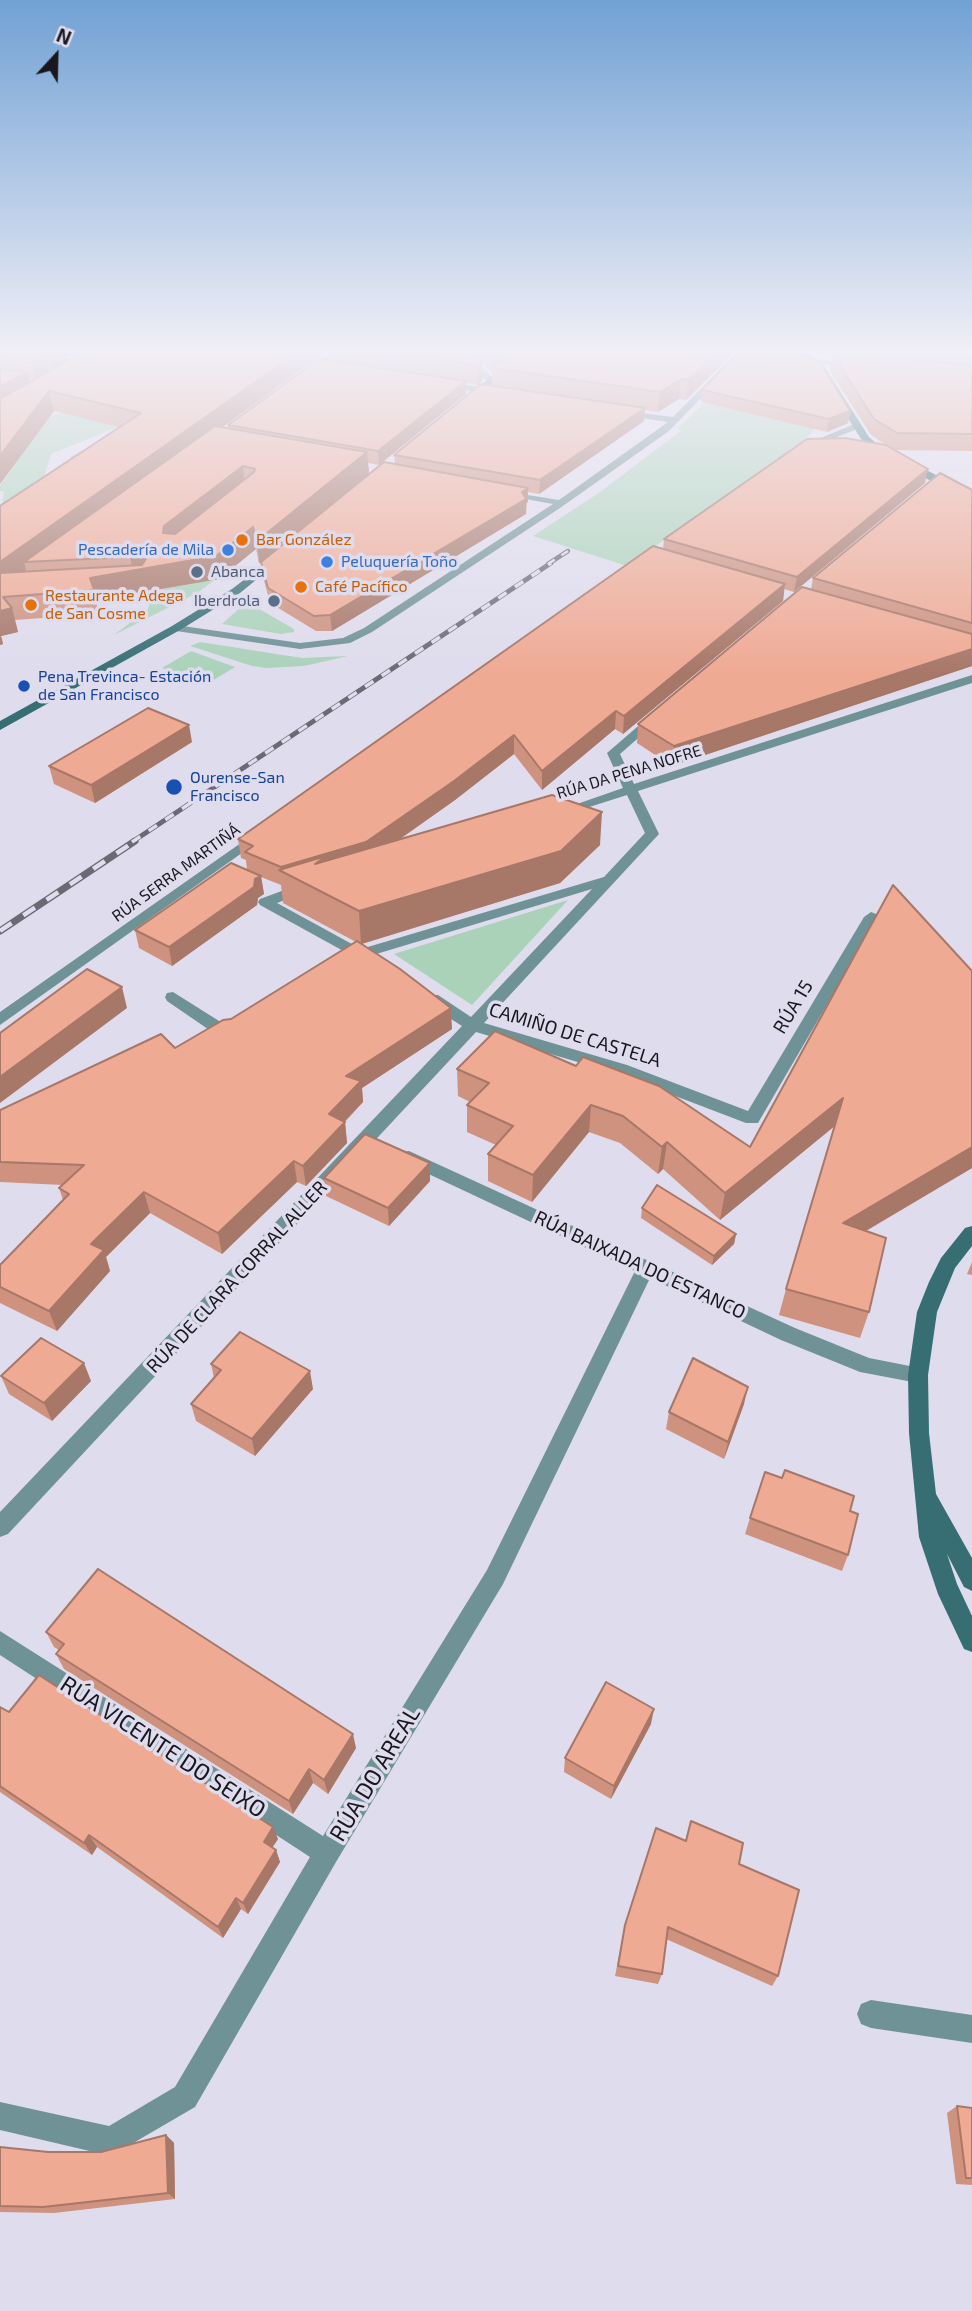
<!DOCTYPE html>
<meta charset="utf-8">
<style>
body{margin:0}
#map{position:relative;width:972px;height:2311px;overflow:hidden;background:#dfdced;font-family:"Exo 2",sans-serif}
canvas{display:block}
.north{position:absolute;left:21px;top:21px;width:70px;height:70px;-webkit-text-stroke:5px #dfdced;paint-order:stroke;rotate:22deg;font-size:19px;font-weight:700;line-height:28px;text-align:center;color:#18171d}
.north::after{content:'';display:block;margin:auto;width:24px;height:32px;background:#18171d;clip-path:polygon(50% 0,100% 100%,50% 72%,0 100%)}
</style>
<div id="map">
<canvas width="972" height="2311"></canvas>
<div class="north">N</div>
</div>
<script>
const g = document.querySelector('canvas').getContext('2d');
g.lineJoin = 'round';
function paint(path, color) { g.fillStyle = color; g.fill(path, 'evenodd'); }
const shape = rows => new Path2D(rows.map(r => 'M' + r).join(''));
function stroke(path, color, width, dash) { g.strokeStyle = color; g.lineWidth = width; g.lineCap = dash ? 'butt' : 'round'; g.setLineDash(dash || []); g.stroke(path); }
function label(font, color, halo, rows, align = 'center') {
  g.font = font + ' "Exo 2",sans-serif'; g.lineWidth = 7; g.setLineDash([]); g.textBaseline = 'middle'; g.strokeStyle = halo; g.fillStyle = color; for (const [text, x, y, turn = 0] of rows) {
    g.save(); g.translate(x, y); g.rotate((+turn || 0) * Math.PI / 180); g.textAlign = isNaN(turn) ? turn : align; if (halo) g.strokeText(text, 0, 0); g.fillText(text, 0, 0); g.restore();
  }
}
const green = shape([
 [99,351,227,351,259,355,69,485,62,485,71,456,151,420,208,381,213,355,196,355,195,380,152,413,51,454,38,499,34,502,2,504,4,491,0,491,0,486,15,464,12,463,13,459,6,459,7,451,0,451,0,426,26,429,44,418,60,413,79,417,104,407,70,398,73,396,123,407,156,386,113,380,125,372,118,371,123,367,152,369,165,354,97,354],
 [819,351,972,351,972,374,829,358],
 [704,403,818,426,799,445,627,566,533,536,600,492,682,430,677,429],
 [216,579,197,593,114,635,148,609,153,590],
 [249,603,294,629,294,632,281,634,222,624,244,604],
 [200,642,302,658,348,656,304,666,266,668,252,666,190,646],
 [191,651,235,667,207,684,162,668],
 [568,900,472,1005,394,954]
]);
const street = shape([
 [82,351,75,366,80,371,76,373,66,367,73,356,25,356,0,365,0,360,24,352,82,351],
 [332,351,342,351,310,376,304,376,304,372,332,351],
 [458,351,467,351,494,379,494,383,488,383,458,351],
 [738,351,747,351,669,431,560,508,372,632,350,643,300,649,176,631,170,628,176,625,300,643,343,638,364,628,553,504,503,495,503,491,559,500,668,422,622,415,619,414,619,410,673,417,738,351],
 [814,359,856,363,860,365,856,367,811,363,814,359],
 [442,381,498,390,502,393,498,396,439,386,442,381],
 [857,423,861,426,860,428,809,448,801,446,857,423],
 [972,675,972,683,638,791,659,834,484,1023,627,1065,748,1111,864,917,871,912,876,914,878,917,758,1123,746,1123,615,1073,476,1032,8,1534,0,1537,0,1512,462,1026,426,1003,424,999,426,995,438,995,471,1017,592,889,373,955,372,961,367,963,348,959,347,953,260,905,258,902,260,899,298,885,308,885,310,888,308,891,277,903,361,949,604,877,645,833,627,795,561,816,554,812,623,788,607,753,651,715,659,715,661,718,620,754,634,784,972,675],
 [258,831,263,832,263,838,0,1025,0,1012,258,831],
 [173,992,227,1026,234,1024,242,1029,233,1038,221,1038,167,1001,165,997,167,993,173,992],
 [409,1151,795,1328,869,1358,925,1369,928,1375,925,1381,918,1383,860,1372,781,1340,650,1278,503,1584,336,1862,195,2107,111,2156,0,2130,0,2102,109,2126,175,2087,310,1857,0,1655,0,1631,323,1836,487,1570,635,1271,403,1162,400,1157,403,1152,409,1151],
 [871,2000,972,2015,972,2043,871,2028,861,2024,857,2014,861,2004,871,2000]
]);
const secondary = shape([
 [523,351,532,351,471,402,465,402,465,398,523,351],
 [796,351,805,351,824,366,869,437,877,444,972,494,972,501,897,464,871,448,861,439,818,370,796,351],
 [279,553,284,556,283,558,240,593,180,630,0,730,0,721,172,626,232,589,279,553],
 [972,1226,972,1246,955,1268,937,1312,928,1375,929,1433,936,1494,972,1558,972,1591,964,1587,947,1554,957,1584,972,1616,972,1652,964,1649,938,1594,919,1537,909,1433,908,1375,917,1312,929,1282,941,1258,965,1228,972,1226]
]);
const railFar2 = shape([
 [548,564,568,551]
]);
const railFar1 = shape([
 [132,842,551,563]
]);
const rail = shape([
 [0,931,135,841]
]);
const wall = shape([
 [0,351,68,359,67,361,83,352,82,351,327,351,223,427,228,428,228,425,331,360,330,351,730,351,729,357,686,400,679,399,658,412,645,410,644,421,539,494,528,492,526,514,332,631,316,631,270,603,263,577,261,562,395,464,394,455,492,386,492,373,482,363,482,381,477,385,466,383,466,394,379,465,368,463,369,474,259,563,256,549,219,579,96,600,99,614,15,620,18,632,1,636,3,644,0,645,0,506,119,427,54,411,0,484],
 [833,355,972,365,972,451,893,450,925,483,794,592,784,589,783,601,623,734,615,729,542,790,514,754,455,800,399,840,600,845,560,883,362,944,452,1029,362,1088,363,1102,345,1122,347,1143,306,1186,297,1182,222,1254,150,1213,106,1257,110,1271,57,1331,0,1303,0,1265,63,1200,59,1188,63,1185,0,1182,0,1110,175,1048,231,1019,356,942,283,903,281,885,261,877,264,894,258,898,257,905,172,966,139,948,135,930,247,870,246,860,241,858,238,839,663,549,664,539,892,449,871,435,830,371],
 [702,390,850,411,848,423,827,432,701,402],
 [972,490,972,666,672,766,637,743,638,724,811,590,813,578],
 [192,742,95,803,54,784,49,766],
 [972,971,972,1168,866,1231,869,1312,860,1338,779,1315,786,1289,834,1126,720,1220,663,1169,658,1174,620,1143,589,1132,532,1202,488,1181,488,1154,496,1145,467,1132,467,1105,470,1102,458,1096,457,1069,750,1147],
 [324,1178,430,1181,389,1226,326,1196],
 [642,1208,736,1234,734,1244,712,1265,641,1218],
 [972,1262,972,1275,967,1274],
 [211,1364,313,1389,255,1456,196,1421,191,1404,214,1378],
 [1,1376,91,1381,52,1421,9,1394],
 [744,1404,724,1459,666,1429,669,1412],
 [782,1478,850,1511,848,1555,842,1571,745,1534,750,1518],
 [46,1632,356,1748,328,1794,313,1783,293,1814,64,1669,56,1654,59,1650,54,1647],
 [0,1707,278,1839,272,1848,276,1850,280,1862,248,1914,241,1909,223,1938,97,1847,92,1855,0,1792],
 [651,1724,611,1799,564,1772,565,1758],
 [691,1821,739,1864,778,1976,772,1986,666,1939,662,1974,658,1984,615,1976,625,1925,685,1841],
 [957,2106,972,2108,972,2185,956,2184,947,2113],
 [166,2135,174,2143,175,2199,54,2213,0,2212,0,2147,48,2152,101,2152]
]);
const shadedWall = shape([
 [60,351,67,351,68,359,54,379,50,359],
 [299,351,327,351,38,561,24,562,26,570,1,588,0,593,0,562],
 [495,351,519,351,492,368,492,373,492,354],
 [718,351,730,351,729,357,686,400,688,380],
 [45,356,49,376,37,382,32,363],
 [482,361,482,381,477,385,477,365],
 [27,372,32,392,0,410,0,387],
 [681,379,679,399,658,412,660,392],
 [466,381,466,394,379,465,378,451],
 [49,391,54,411,0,484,0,456],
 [645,408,644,421,539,494,540,480],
 [850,411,848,423,827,432,829,419],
 [367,452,369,474,259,563,257,541],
 [243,466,245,488,167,548,163,533,164,526],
 [928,469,925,483,794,592,797,577],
 [528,488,528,502,526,503,526,514,332,631,330,615],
 [253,527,256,549,219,579,96,600,90,578,133,570,130,557,136,549,146,548,149,567],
 [785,584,783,601,623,734,624,716],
 [12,608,18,632,1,636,3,644,0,645,0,611],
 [972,649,972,666,672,766,674,746],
 [616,711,615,729,542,790,542,771],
 [189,725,192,742,95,803,91,785],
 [514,735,514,754,455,800,368,861,281,872,281,867],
 [602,812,600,845,560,883,361,944,359,911],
 [261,876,264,894,258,898,257,905,172,966,169,947,255,879],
 [122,987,127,1008,0,1103,0,1077],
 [451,1008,452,1029,362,1088,363,1102,331,1135,329,1114,346,1076],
 [843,1098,836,1125,720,1220,725,1193],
 [591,1105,589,1132,532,1202,533,1175],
 [345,1122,347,1143,306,1186,303,1166],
 [667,1142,663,1169,658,1174,662,1147],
 [972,1147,972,1168,835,1249,843,1223],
 [294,1161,297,1182,222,1254,218,1233],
 [430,1163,430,1181,389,1226,388,1208],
 [144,1192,150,1213,106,1257,110,1271,57,1331,49,1311,91,1244],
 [736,1234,734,1244,712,1265,714,1256],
 [84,1363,91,1381,52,1421,44,1403],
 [310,1371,313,1389,255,1456,252,1439],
 [748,1387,744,1404,724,1459,728,1442],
 [654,1709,651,1724,611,1799,614,1786],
 [353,1734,356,1748,328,1794,324,1780],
 [309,1769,313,1783,293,1814,289,1801],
 [273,1827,278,1839,268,1854,264,1842],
 [89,1835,97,1847,92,1855,84,1843],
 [276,1850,280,1862,248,1914,243,1903],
 [236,1898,241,1909,223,1938,218,1927],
 [166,2135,174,2143,175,2199,168,2193]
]);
const building = shape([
 [0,351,63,351,50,359,45,356,32,363,0,359,0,351],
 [85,351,299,351,0,562,0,506,141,413,49,391,0,456,0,399,85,351],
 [380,351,473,351,482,361,477,365,380,351],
 [512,351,718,351,688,380,681,379,660,392,492,368,512,351],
 [740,351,763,351,818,360,850,411,829,419,702,390,740,351],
 [845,353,972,365,972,434,897,433,874,419,833,355,845,353],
 [319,359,466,381,378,451,228,425,319,359],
 [0,369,27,372,0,387,0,369],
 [481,384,645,408,540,480,394,455,481,384],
 [215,426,367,452,257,541,253,527,216,556,90,578,94,590,3,597,12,608,0,611,0,573,142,565,149,554,146,548,136,549,130,557,24,562,215,426],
 [243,466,255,469,254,472,175,534,163,533,164,526,243,466],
 [845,438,886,445,928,469,797,577,664,539,807,439,845,438],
 [384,462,528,488,522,492,526,499,330,615,314,616,268,588,261,562,384,462],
 [940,473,972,490,972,623,813,578,940,473],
 [653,546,785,584,624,716,616,711,542,771,514,735,454,781,366,842,281,867,245,852,253,846,238,839,653,546],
 [802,587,972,634,972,649,674,746,638,724,802,587],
 [148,708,189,725,91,785,49,766,148,708],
 [552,795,602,812,561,851,359,911,279,870,326,856,315,864,552,795],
 [231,863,261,876,255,879,254,887,169,947,135,930,231,863],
 [893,885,972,971,972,1147,843,1223,886,1238,869,1312,786,1289,843,1098,725,1193,667,1142,662,1147,623,1116,591,1105,533,1175,488,1154,513,1126,467,1105,489,1083,457,1069,495,1031,576,1066,583,1057,659,1086,750,1147,893,885],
 [357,941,400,969,451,1008,346,1076,361,1081,329,1114,345,1122,303,1166,294,1161,218,1233,144,1192,91,1244,104,1250,49,1311,0,1287,0,1265,69,1194,59,1188,84,1165,0,1162,0,1110,161,1034,175,1048,223,1020,231,1019,357,941],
 [87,969,122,987,0,1077,0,1033,87,969],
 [365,1134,430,1163,388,1208,324,1178,365,1134],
 [657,1185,736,1234,714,1256,642,1208,657,1185],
 [240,1332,310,1371,252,1439,191,1404,221,1370,211,1364,240,1332],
 [41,1338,84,1363,44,1403,1,1376,41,1338],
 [693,1358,748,1387,728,1442,669,1412,693,1358],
 [785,1470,854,1496,850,1511,858,1514,848,1555,750,1518,765,1472,782,1478,785,1470],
 [98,1569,353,1734,324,1780,309,1769,289,1801,56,1654,64,1644,46,1632,98,1569],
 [39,1675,273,1827,264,1842,276,1850,243,1903,236,1898,218,1927,89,1835,84,1843,0,1786,0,1707,9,1712,39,1675],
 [606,1682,654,1709,614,1786,565,1758,606,1682],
 [691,1821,743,1843,739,1864,799,1890,778,1976,668,1927,662,1974,618,1966,625,1925,656,1828,686,1841,691,1821],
 [957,2106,972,2108,972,2178,966,2178,957,2106],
 [166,2135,168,2193,43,2207,0,2206,0,2147,48,2152,101,2152,166,2135]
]);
const markers = [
 [242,540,7,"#e8710a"],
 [228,550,7,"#3f7fe0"],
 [327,562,7,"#3f7fe0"],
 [197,572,7,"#5c6f8a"],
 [301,587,7,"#e8710a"],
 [274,601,7,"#5c6f8a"],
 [31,605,7,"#e8710a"],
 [24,686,7,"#1a4fb4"],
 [174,787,9,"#1a4fb4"]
];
const farFoodnames = [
 ["Bar González",256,540],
 ["Café Pacífico",315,587],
 ["Restaurante Adega",45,596],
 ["de San Cosme",45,614]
];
const farShopnames = [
 ["Pescadería de Mila",214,550],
 ["Peluquería Toño",341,562,"left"]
];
const farServicenames = [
 ["Abanca",211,572],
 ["Iberdrola",260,601,"right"]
];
const farTransitnames = [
 ["Pena Trevinca- Estación",38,677],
 ["de San Francisco",38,695],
 ["Ourense-San",190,778],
 ["Francisco",190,796]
];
const farStreetnames = [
 ["RÚA DA PENA NOFRE",629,772,-17],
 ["RÚA SERRA MARTIÑÁ",176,873,-36]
];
const streetNames = [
 ["RÚA 15",793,1007,-59],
 ["CAMIÑO DE CASTELA",575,1035,17],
 ["RÚA BAIXADA DO ESTANCO",640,1265,25],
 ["RÚA DE CLARA CORRAL ALLER",237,1277,-47]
];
const nearStreetnames = [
 ["RÚA VICENTE DO SEIXO",163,1747,33],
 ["RÚA DO AREAL",375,1774,-59]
];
paint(green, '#aad2b9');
paint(street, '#6f9296');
paint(secondary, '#366e74');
stroke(railFar2, '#6b6974', 4.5);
stroke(railFar1, '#6b6974', 5);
stroke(rail, '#6b6974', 7);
stroke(railFar2, '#dfdced', 2.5, [8]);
stroke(railFar1, '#dfdced', 3.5, [10]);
stroke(rail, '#dfdced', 4.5, [14]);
paint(wall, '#ce927f');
paint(shadedWall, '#a77768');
paint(building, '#efaa94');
stroke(building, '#a77768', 2);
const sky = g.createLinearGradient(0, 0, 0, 675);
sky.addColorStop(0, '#71a1d4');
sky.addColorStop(0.52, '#f1eff7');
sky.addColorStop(1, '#f1eff700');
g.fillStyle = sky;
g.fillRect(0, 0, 972, 675);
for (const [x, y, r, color] of markers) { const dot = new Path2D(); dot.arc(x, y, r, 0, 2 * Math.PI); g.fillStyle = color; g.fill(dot); stroke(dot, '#dfdced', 2.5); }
label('16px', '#c56008', '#dfdced', farFoodnames, 'left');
label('16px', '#366cbe', '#dfdced', farShopnames, 'right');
label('16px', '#4e5e75', '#dfdced', farServicenames, 'left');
label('16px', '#164399', '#dfdced', farTransitnames, 'left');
label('16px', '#18171d', '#dfdced', farStreetnames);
label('19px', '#18171d', '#dfdced', streetNames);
label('23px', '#18171d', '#dfdced', nearStreetnames);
</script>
